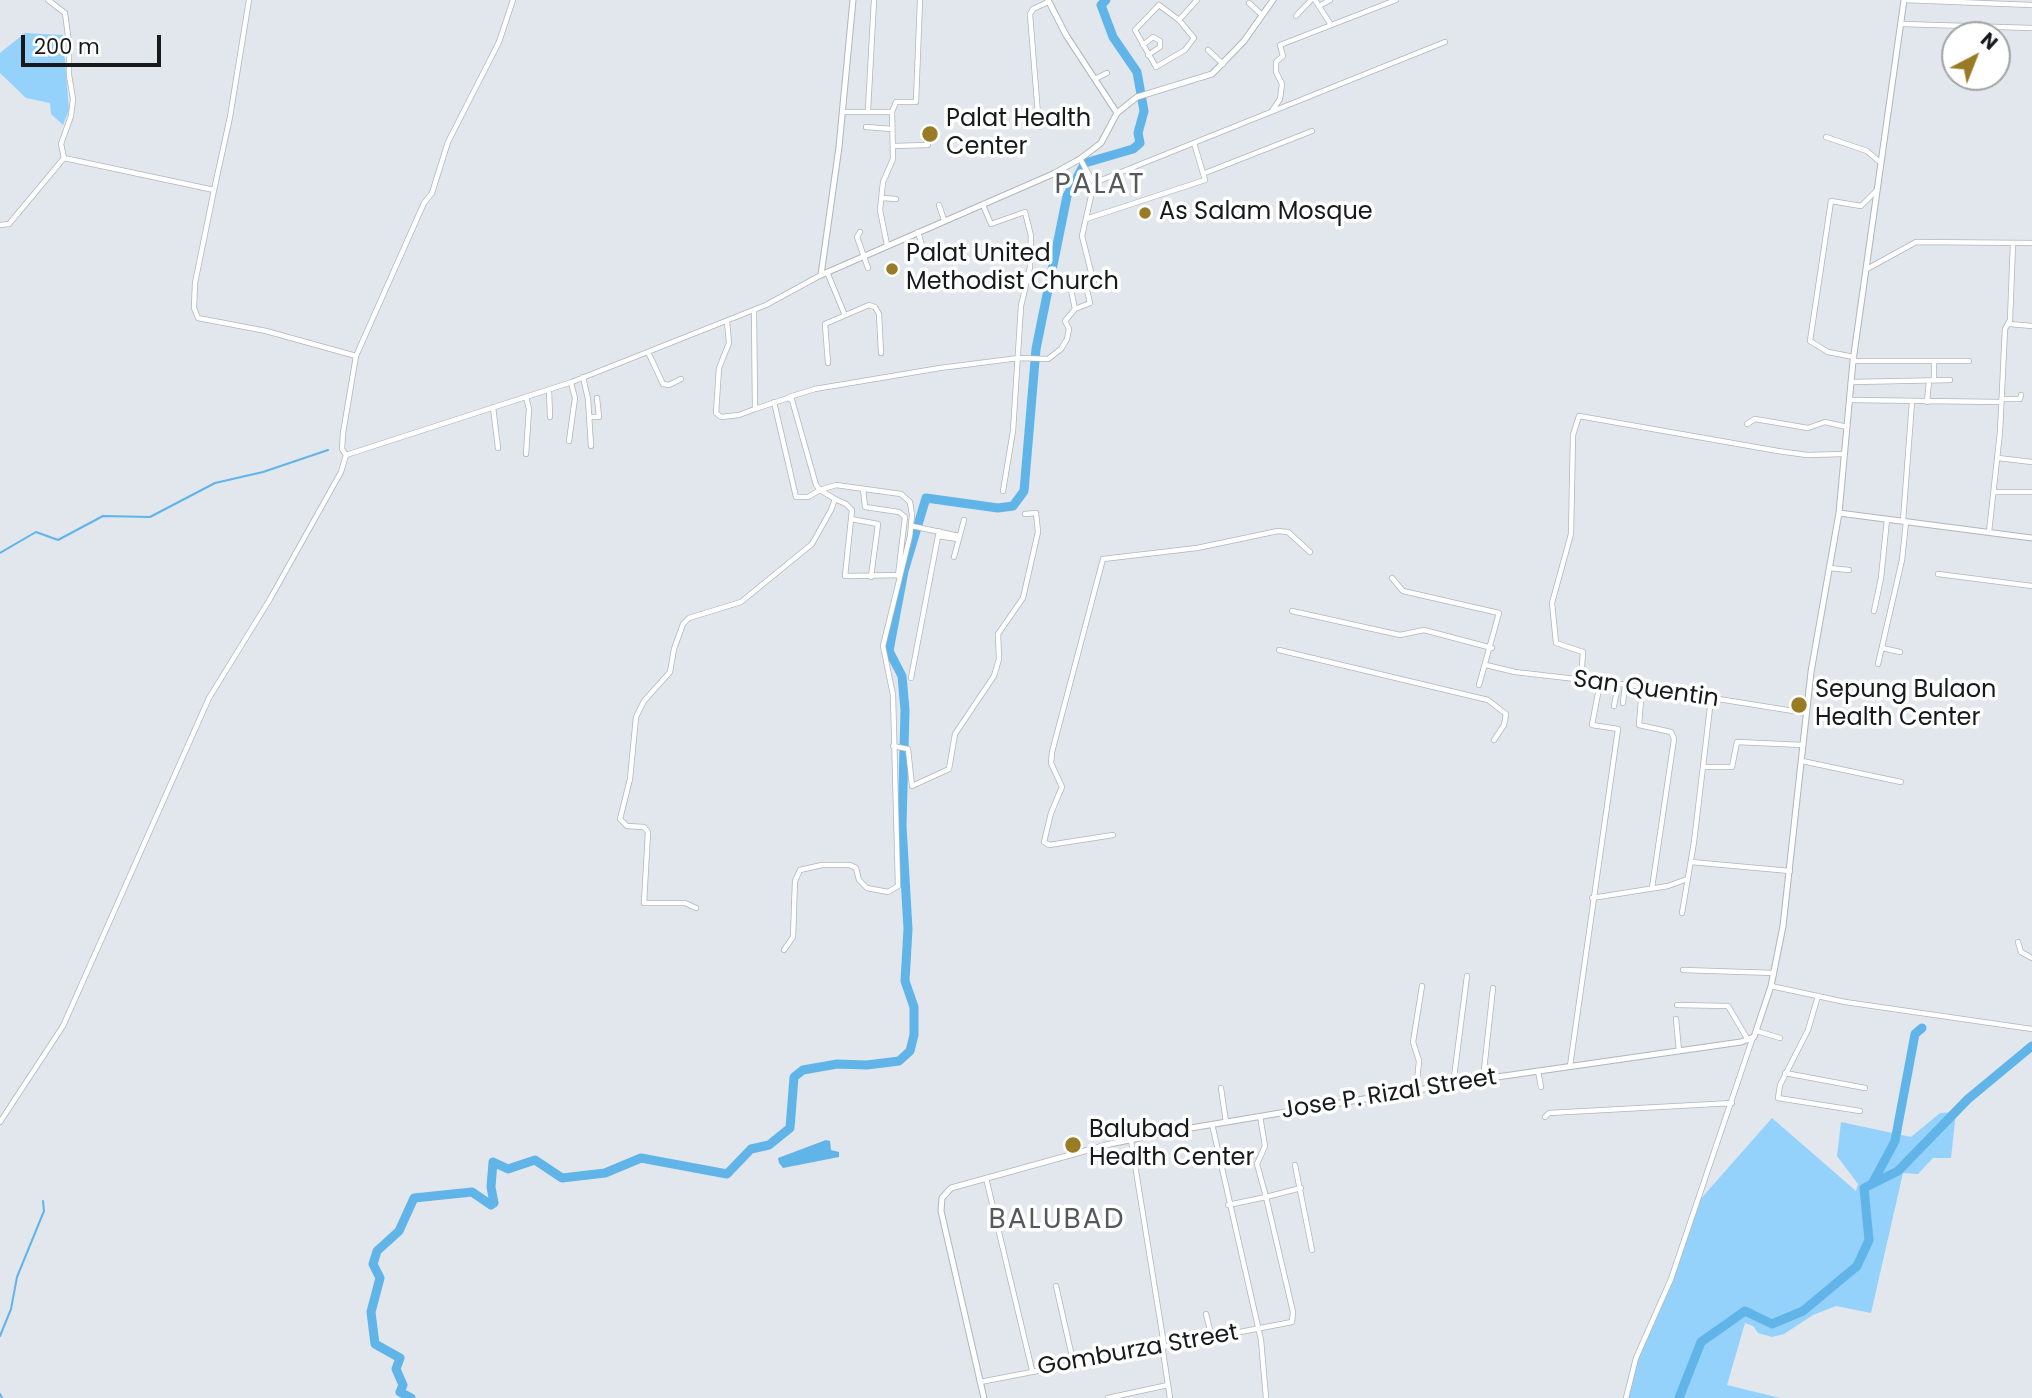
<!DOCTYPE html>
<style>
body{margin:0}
#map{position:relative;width:2032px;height:1398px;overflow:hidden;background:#e1e7ec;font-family:Poppins,sans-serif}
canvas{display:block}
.north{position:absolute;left:1941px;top:21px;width:70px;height:70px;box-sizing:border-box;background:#fff;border:2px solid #a2a3a4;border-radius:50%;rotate:42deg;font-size:19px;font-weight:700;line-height:28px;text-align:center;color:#17191b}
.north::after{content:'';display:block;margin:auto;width:24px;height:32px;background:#9a7b25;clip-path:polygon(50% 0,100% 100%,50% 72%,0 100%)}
.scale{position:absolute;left:21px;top:35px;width:140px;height:32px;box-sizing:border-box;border:4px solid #17191b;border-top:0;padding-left:9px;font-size:21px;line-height:24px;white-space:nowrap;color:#17191b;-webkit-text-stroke:5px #fff;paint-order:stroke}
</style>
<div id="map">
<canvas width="2032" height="1398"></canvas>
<div class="north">N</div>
<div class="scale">200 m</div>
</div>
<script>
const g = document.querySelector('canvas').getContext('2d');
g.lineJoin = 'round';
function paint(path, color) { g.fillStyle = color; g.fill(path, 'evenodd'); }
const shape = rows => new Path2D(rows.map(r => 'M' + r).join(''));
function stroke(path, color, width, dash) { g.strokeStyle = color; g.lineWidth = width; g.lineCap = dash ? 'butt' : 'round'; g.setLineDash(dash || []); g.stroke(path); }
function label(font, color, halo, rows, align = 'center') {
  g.font = font + ' Poppins,sans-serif'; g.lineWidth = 7; g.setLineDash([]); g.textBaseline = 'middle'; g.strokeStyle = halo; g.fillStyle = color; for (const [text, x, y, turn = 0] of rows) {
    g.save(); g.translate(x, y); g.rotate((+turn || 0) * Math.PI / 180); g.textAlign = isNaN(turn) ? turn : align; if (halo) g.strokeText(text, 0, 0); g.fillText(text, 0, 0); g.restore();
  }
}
const green = shape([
 [25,33,63,35,69,110,63,125,51,114,50,103,26,98,0,73,0,53],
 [1956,1112,1951,1158,1933,1158,1918,1174,1903,1173,1871,1313,1836,1306,1813,1315,1784,1334,1772,1337,1758,1333,1753,1326,1745,1323,1727,1385,1780,1398,1627,1398,1636,1360,1668,1288,1698,1202,1772,1118,1856,1191,1858,1184,1837,1156,1841,1122,1911,1137,1940,1113]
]);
const water = shape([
 [826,1140,830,1141,831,1150,839,1152,839,1157,783,1168,779,1163,778,1158]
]);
const stream = shape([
 [0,553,36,532,58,540,103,516,150,517,215,483,263,472,328,450],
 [0,1336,11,1309,17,1277,44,1211,43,1201],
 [0,1394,2,1398]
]);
const river = shape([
 [1872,1184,1895,1141,1915,1034,1922,1028],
 [411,1398,400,1392,403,1385,396,1369,400,1358,375,1344,371,1312,380,1278,373,1264,377,1251,399,1231,414,1198,472,1192,491,1205,494,1203,491,1187,493,1162,508,1169,535,1160,562,1178,605,1173,641,1158,727,1174,751,1149,769,1145,790,1128,794,1077,803,1070,837,1064,867,1065,899,1061,910,1051,914,1035,914,1007,905,981,908,929,902,826,905,710,902,676,889,651,904,571,926,498,998,508,1013,506,1024,491,1036,349,1067,196,1085,163,1133,149,1140,143,1138,133,1144,111,1137,72,1113,37,1101,5,1106,0],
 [1679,1398,1701,1342,1745,1311,1772,1324,1803,1311,1857,1266,1869,1240,1864,1188,1898,1171,1968,1099,2032,1046]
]);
const minor = shape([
 [48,0,65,13,69,43,69,75,73,99,71,116,61,144,64,158],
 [1315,0,1331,25],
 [1904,0,2032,5],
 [1249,3,1262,15],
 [1159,5,1179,20,1194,38,1185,50,1156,67,1135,30,1159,5],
 [1319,6,1330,0],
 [1296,16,1311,0],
 [1179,20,1197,0],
 [1902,24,2032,28],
 [1143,45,1153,37,1160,41,1160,47,1148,55],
 [1208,50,1223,64],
 [1097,78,1107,73],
 [868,110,874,0],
 [1272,111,1280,99,1282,84,1276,72,1276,62,1283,56,1280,45,1396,0],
 [842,112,892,112],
 [866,127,892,129],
 [1039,127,1030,14,1033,9,1048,2],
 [1826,137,1867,151,1881,163],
 [893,146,928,145],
 [1080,159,1094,183,1082,236,1095,288],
 [1205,173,1312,131],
 [1094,183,1445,42],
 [214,190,230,117,249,0],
 [883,198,896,199],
 [939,205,944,220],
 [983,205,991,224,1025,212,1031,236,1030,267,1021,306,1013,431,1003,491],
 [1086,219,1205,180,1194,143],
 [0,225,9,224,64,158,214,190,195,283,194,308,198,318,266,331,356,356],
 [860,232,857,237,868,268],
 [918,232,924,252],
 [887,245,880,210,883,182,893,159,892,112,896,102,916,102,920,0],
 [1867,269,1916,242,2032,243],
 [827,272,844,313],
 [998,280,1026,282],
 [1086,286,1090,303,1075,309,1071,290,1093,280],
 [754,310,755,409,788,398,792,400,816,485,820,490,836,485,901,494,910,502,912,515,910,536,883,646,893,695,898,886,888,892,867,888,859,880,856,868,850,865,822,865,800,870,795,881,793,937,784,950],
 [727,321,729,343,719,368,716,413,721,417,739,415,755,409],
 [2010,324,2032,326],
 [648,352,663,384,669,385,681,379],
 [1854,357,1828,352,1810,341,1831,201,1861,206,1877,190],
 [1853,361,1969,361],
 [1934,362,1934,380],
 [828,363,825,324,869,305,875,307,879,314,881,353],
 [583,377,588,399,591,446],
 [1852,382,1950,380],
 [549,390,550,417],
 [526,397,529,409,526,454],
 [789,397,815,389,940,368,1019,358,1048,359,1061,349,1067,339,1069,329,1065,321,1075,309],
 [2002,399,2020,399,2021,395],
 [1851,400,2001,402],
 [1927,402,1929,381],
 [493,407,498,448],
 [590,417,599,417,597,398],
 [1747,424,1755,419,1808,428,1825,422,1847,427],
 [569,441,575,398,571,383],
 [346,455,572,382,766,305,821,275],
 [1998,458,2032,462],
 [863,489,865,507,899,512,905,517,898,576],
 [1994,492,2032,492],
 [835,499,846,504,852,510,845,576,900,575],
 [851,519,878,524,871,577],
 [1903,521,1912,402],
 [912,526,959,536],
 [1989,532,2000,432,2005,329,2010,320,2013,243],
 [938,536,958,539],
 [954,557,964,520],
 [1829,568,1849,570],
 [1938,574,2032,586],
 [1392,578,1403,591,1499,613,1479,685],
 [1292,611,1400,635,1424,630,1492,648],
 [1874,611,1881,578,1887,519],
 [1882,648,1900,652],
 [1279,650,1488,700,1506,714,1504,725,1494,740],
 [1878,664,1902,560,1906,522],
 [1486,665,1515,672,1637,686,1806,713],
 [911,678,939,531],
 [1581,680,1583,652,1556,643,1552,603,1571,534,1573,435,1579,416,1778,451,1807,455,1844,454],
 [1642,687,1639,725,1671,732,1674,739,1652,888],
 [1623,703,1625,685],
 [1614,706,1618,685],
 [893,746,908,749,912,786,949,769,955,734,994,676,999,659,998,634,1023,598,1038,532,1036,513,1025,514],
 [1802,761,1901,782],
 [1704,767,1732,767,1737,742,1803,745],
 [1113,835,1049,845,1044,842,1051,813,1062,787,1051,763,1052,752,1103,559,1197,548,1278,531,1288,532,1310,552],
 [1691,862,1790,871],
 [1592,898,1668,886,1687,879],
 [696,908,685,903,644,903,648,832,644,827,627,826,620,819,630,779,636,717,644,701,670,672,674,649,683,624,689,618,741,602,812,544,831,510,835,499,820,490,808,497,796,497,774,402],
 [1682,913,1694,842,1711,699],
 [2018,942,2021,952,2032,958],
 [1683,970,1774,973],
 [1771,986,1845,1002,2032,1029],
 [1818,996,1808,1030,1780,1085,1778,1098,1860,1111],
 [1677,1005,1728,1006,1748,1040],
 [1676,1019,1679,1051],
 [1757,1031,1780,1038],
 [1570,1066,1618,729,1592,725,1600,683],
 [1538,1071,1541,1087],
 [1785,1073,1865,1088],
 [1483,1079,1493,988],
 [1453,1085,1467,976],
 [1221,1088,1226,1122],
 [1416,1092,1419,1061,1413,1042,1422,986],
 [1545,1117,1549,1113,1732,1103],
 [0,1122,63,1026,209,698,270,599,341,472,346,455,342,449,343,433,356,356,424,203,432,193,448,142,499,42,513,0],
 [1212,1124,1261,1340,1266,1398],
 [1131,1140,1164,1345],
 [1295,1165,1312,1250],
 [986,1178,1032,1370],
 [1228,1205,1266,1197,1257,1164,1265,1146,1260,1116],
 [1056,1286,1073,1361],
 [1206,1314,1212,1338],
 [1162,1345,1170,1398],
 [980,1382,1292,1322,1293,1312,1266,1197,1301,1188],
 [1108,1398,1168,1385],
 [1626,1398,1636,1358,1671,1279,1753,1037]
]);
const tertiary = shape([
 [1048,0,1066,35,1117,113],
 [821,275,1053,174,1080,159,1101,143,1117,113,1137,97,1212,74,1244,41,1273,0],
 [821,275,839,147,853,0],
 [1839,513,2032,538],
 [984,1398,941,1211,942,1198,951,1188,1110,1144,1173,1131,1483,1079,1741,1042,1754,1037,1771,986,1783,926,1811,672,1839,513,1853,361,1904,0]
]);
const markers = [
 [930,134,9,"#9a7b25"],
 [1145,213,7,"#9a7b25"],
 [892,269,7,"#9a7b25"],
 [1799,705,9,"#9a7b25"],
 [1073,1145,9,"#9a7b25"]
];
const poiNames = [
 ["Palat Health",946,120],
 ["Center",946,148],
 ["As Salam Mosque",1159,213],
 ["Palat United",906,255],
 ["Methodist Church",906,283],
 ["Sepung Bulaon",1815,691],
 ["Health Center",1815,719],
 ["Balubad",1089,1131],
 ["Health Center",1089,1159]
];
const streetNames = [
 ["San Quentin",1646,690,8],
 ["Jose P. Rizal Street",1389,1095,-9],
 ["Gomburza Street",1138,1351,-10]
];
const quarterNames = [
 ["PALAT",1100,186],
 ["BALUBAD",1057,1221]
];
paint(green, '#94d2fb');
paint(water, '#60b4e8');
stroke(stream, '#60b4e8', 2);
stroke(river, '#60b4e8', 9);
stroke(minor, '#b0b6ba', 6);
stroke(tertiary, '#b0b6ba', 7);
stroke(minor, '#fff', 4.5);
stroke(tertiary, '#fff', 5);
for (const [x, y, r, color] of markers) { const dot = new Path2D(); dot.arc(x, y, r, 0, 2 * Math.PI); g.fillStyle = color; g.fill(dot); stroke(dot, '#fff', 2.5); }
label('24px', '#17191b', '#fff', poiNames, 'left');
label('24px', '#17191b', '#fff', streetNames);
g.letterSpacing = '2px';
label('28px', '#54595c', '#fff', quarterNames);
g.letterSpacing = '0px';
</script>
